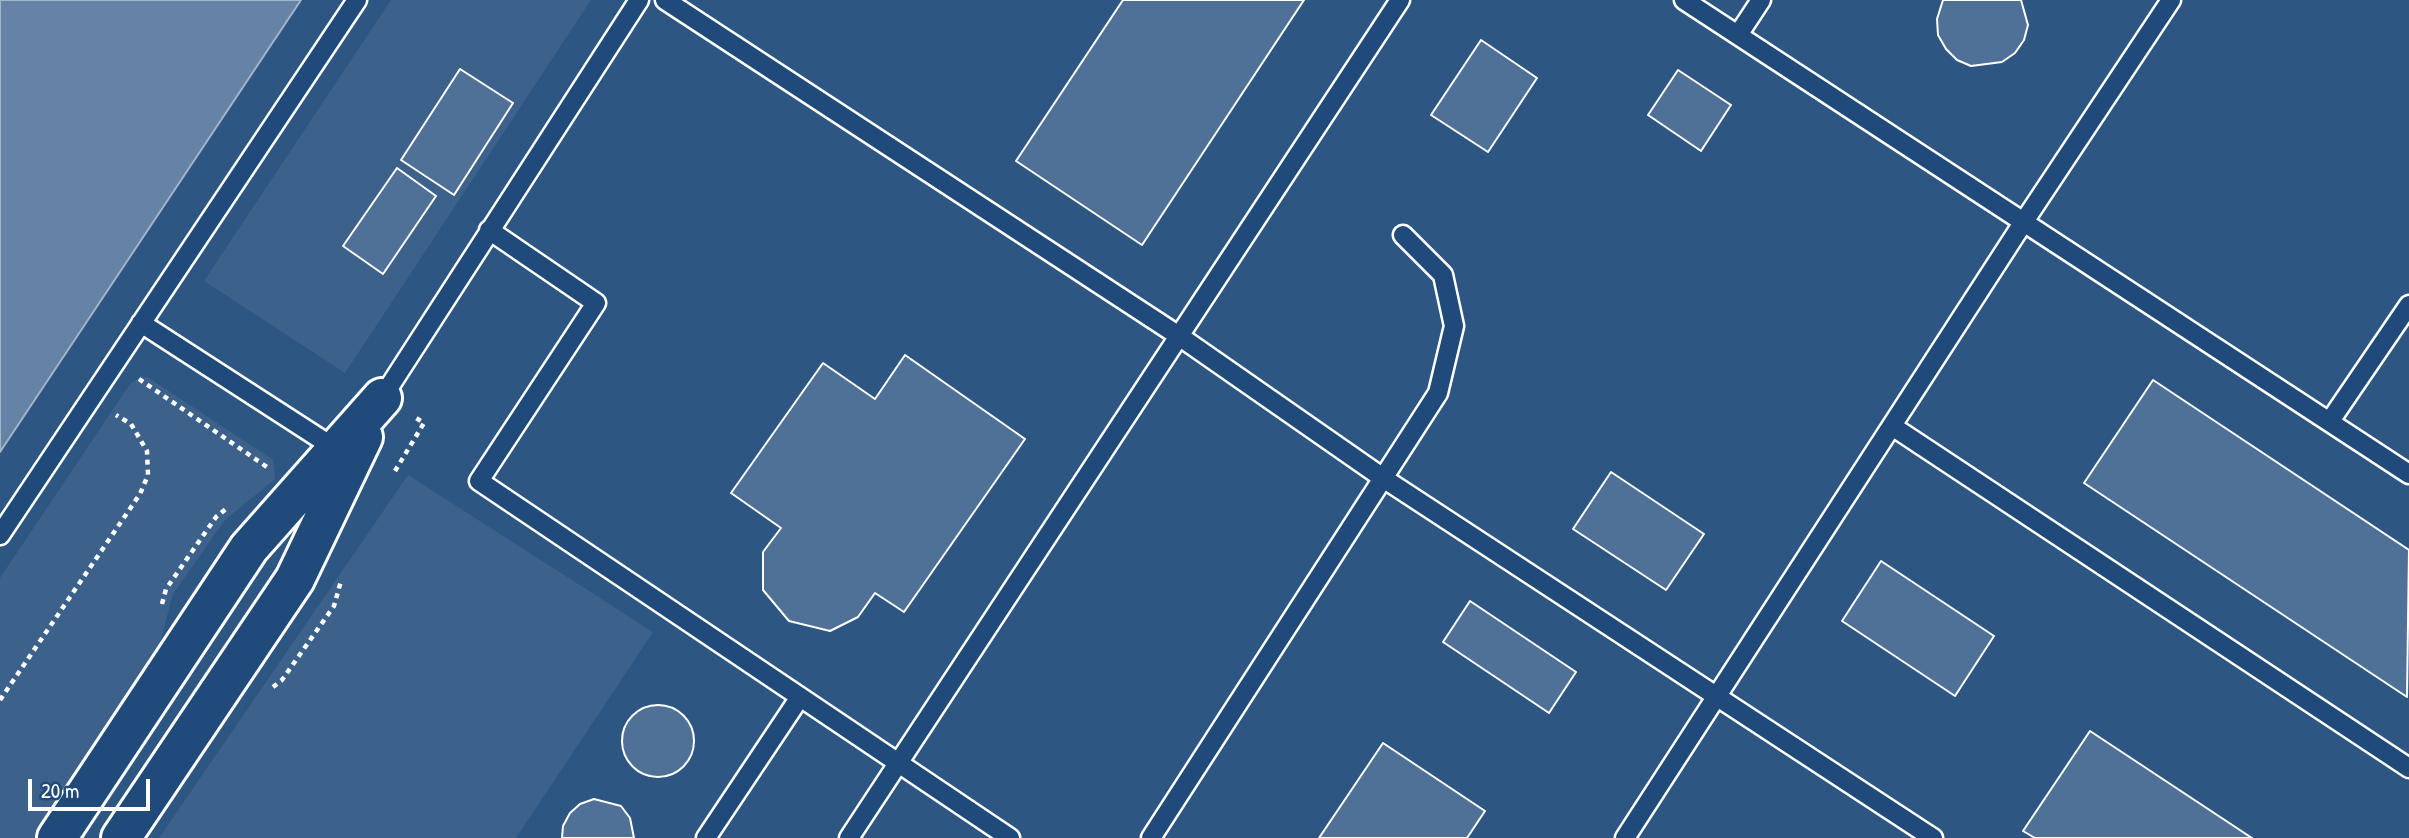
<!DOCTYPE html>
<style>
body{margin:0}
#map{position:relative;width:2409px;height:838px;overflow:hidden;background:#1f4a7a;font-family:"Patrick Hand",sans-serif}
canvas{display:block}
.scale{position:absolute;left:28px;top:779px;width:122px;height:32px;box-sizing:border-box;border:4px solid #fff;border-top:0;padding-left:9px;font-size:21px;line-height:24px;white-space:nowrap;color:#fff;-webkit-text-stroke:5px #1f4a7a;paint-order:stroke}
</style>
<div id="map">
<canvas width="2409" height="838"></canvas>
<div class="scale">20 m</div>
</div>
<script>
const g = document.querySelector('canvas').getContext('2d');
g.lineJoin = 'round';
function paint(path, color) { g.fillStyle = color; g.fill(path, 'evenodd'); }
const shape = rows => new Path2D(rows.map(r => 'M' + r).join(''));
function stroke(path, color, width, dash) { g.strokeStyle = color; g.lineWidth = width; g.lineCap = dash ? 'butt' : 'round'; g.setLineDash(dash || []); g.stroke(path); }
const built = shape([
 [301,0,2409,0,2409,838,0,838,0,452]
]);
const green = shape([
 [391,0,591,0,345,373,204,281],
 [141,376,149,378,273,460,275,479,225,520,173,594,155,662,37,838,0,838,0,578,130,384],
 [408,475,653,632,516,838,159,838]
]);
const water = shape([
 [0,0,301,0,0,452,0,0]
]);
const building = shape([
 [1123,0,1304,0,1142,245,1016,161,1123,0],
 [1943,0,2021,0,2028,25,2024,40,2015,53,2002,62,1971,66,1957,60,1946,49,1938,35,1937,19,1943,0],
 [1481,40,1537,78,1488,152,1431,115,1481,40],
 [460,69,513,103,454,195,401,160,460,69],
 [1678,70,1731,105,1701,151,1648,115,1678,70],
 [397,168,436,196,383,274,343,246,397,168],
 [905,355,1025,439,904,612,875,593,858,617,830,631,789,621,763,590,763,552,781,528,731,493,823,363,875,399,905,355],
 [2153,380,2409,550,2407,697,2084,483,2153,380],
 [1611,472,1704,534,1666,590,1573,529,1611,472],
 [1881,561,1994,636,1955,696,1842,621,1881,561],
 [1470,601,1576,672,1549,713,1443,642,1470,601],
 '622 741a36 36 0 1 1 72 0a36 36 0 1 1-72 0Z',
 [2090,731,2252,838,2035,838,2023,831,2090,731],
 [1383,743,1485,811,1467,838,1319,838,1383,743],
 [594,799,621,806,630,818,634,838,562,838,563,826,570,813,580,804,594,799]
]);
const path = shape([
 [139,379,267,467],
 [395,471,424,423,416,418],
 [162,604,166,589,216,517,227,508],
 [273,687,282,680,334,606,341,581],
 [0,700,140,494,148,475,147,451,131,424,116,415]
]);
const service = shape([
 [665,0,1179,336,1383,478,1933,838],
 [1684,0,2409,474],
 [1738,35,1761,0],
 [489,230,596,303,479,481,1010,838],
 [141,323,336,449],
 [382,398,639,0],
 [2330,421,2409,305],
 [1892,426,2409,768],
 [0,535,357,0],
 [706,838,800,697],
 [849,838,1400,0],
 [1151,838,1438,393,1454,326,1443,275,1403,235],
 [1625,838,2023,223,2171,0]
]);
const tertiary = shape([
 [57,838,249,548,382,398],
 [121,838,295,579,363,437]
]);
paint(built, '#2e5683');
paint(green, '#3c618b');
paint(water, '#6583a4');
stroke(water, '#a3b5c8', 2);
paint(building, '#507197');
stroke(building, '#fff', 2);
stroke(service, '#fff', 23);
stroke(tertiary, '#fff', 44);
stroke(path, '#fff', 4.5, [5, 5]);
stroke(service, '#1f4a7a', 18);
stroke(tertiary, '#1f4a7a', 38);
</script>
